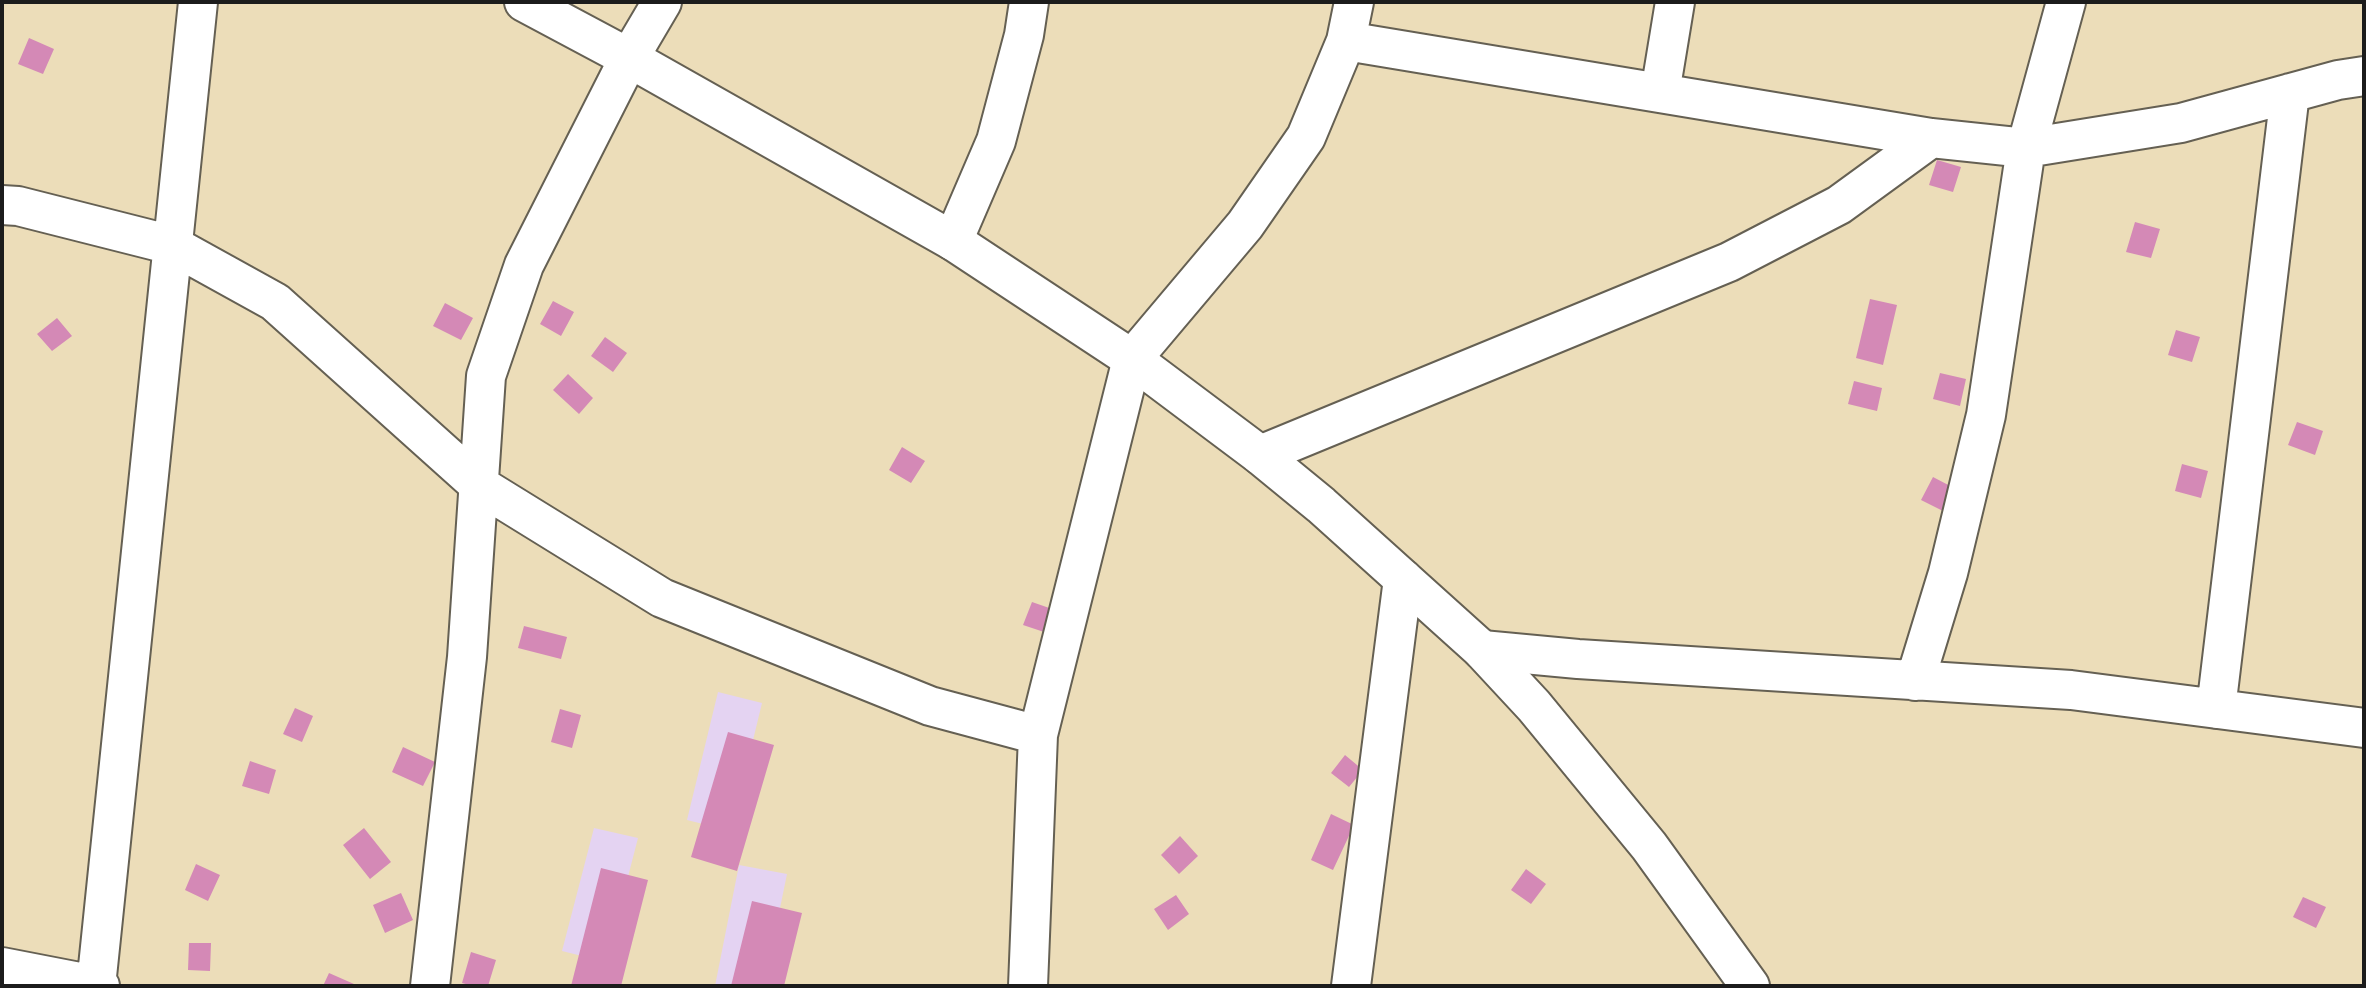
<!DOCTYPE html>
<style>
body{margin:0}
#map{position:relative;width:2366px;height:988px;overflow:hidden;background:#ecddb9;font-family:Dekko,sans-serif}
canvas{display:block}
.frame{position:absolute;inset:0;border:4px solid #1c1c1c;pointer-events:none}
</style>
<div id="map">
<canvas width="2366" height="988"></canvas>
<div class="frame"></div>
</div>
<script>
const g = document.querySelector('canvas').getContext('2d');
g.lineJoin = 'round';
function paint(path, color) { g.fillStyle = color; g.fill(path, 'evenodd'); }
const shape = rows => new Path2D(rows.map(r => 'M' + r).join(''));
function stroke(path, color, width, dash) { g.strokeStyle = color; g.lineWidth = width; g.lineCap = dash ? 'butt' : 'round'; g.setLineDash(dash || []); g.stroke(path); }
const built = shape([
 [718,692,762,703,731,831,687,820],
 [594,828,638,838,606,962,562,951],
 [739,865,787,874,764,986,715,986]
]);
const building = shape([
 [29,38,54,49,43,74,18,64],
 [1937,160,1961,167,1953,192,1929,185],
 [2135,222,2160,229,2151,258,2126,252],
 [1870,299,1897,305,1883,365,1856,358],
 [553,301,574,312,561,336,540,324],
 [445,303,473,318,461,340,433,326],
 [57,318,72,336,52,351,37,334],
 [2176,330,2200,337,2192,362,2168,355],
 [605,337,627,353,613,372,591,356],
 [1940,373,1966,379,1960,406,1933,399],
 [568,374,593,398,579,414,553,390],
 [1854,381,1882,388,1877,411,1848,404],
 [2297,422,2323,431,2315,455,2288,445],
 [902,447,925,461,911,483,889,470],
 [2182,464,2208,471,2201,498,2175,491],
 [1933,477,1954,488,1943,511,1921,500],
 [1032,602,1055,610,1047,633,1023,625],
 [524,626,567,637,561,659,518,648],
 [295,708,313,716,302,742,283,734],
 [560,709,581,715,572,748,551,742],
 [728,732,774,745,737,871,691,857],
 [403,747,435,762,423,786,392,772],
 [1345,755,1363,770,1349,787,1331,773],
 [250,761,276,770,269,794,242,786],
 [1331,814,1354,825,1333,870,1311,860],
 [364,828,391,862,370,879,343,845],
 [1180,836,1198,856,1179,874,1161,855],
 [196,864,220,875,208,901,185,890],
 [601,868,648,880,621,986,571,986],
 [1526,869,1546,884,1531,904,1511,890],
 [401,893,413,920,385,933,373,905],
 [1176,895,1189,914,1168,930,1154,909],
 [2303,897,2326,907,2316,928,2293,917],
 [752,901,802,913,784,986,731,986],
 [189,943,211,943,210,971,188,970],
 [471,952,496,960,488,986,473,986,462,983],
 [329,973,354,984,354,986,323,986]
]);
const minor = shape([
 [1346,41,1931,138,2026,148,2181,123,2338,80,2364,76],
 [1660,93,1675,2],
 [2,205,18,206,172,245,275,302,479,485,662,598,930,706,1038,735],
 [953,241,996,141,1024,35,1029,2],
 [1260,455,1729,262,1839,205,1931,138],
 [1482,650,1578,659,2071,690,2364,728],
 [1915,681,1948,573,1986,415,2026,148,2066,2],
 [2216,709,2290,93],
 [2,967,100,986],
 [96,986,198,2],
 [430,986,467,657,486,376,524,265,629,58,662,2],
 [1028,986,1038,735,1132,359,1245,225,1306,137,1346,41,1354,2],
 [1351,986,1403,579]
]);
const major = shape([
 [524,2,629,58,953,241,1132,359,1260,455,1321,505,1482,650,1534,706,1649,846,1750,986]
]);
paint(built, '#e4d3f2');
paint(building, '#d489b6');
stroke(minor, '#656053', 42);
stroke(major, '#656053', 42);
stroke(minor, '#fff', 38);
stroke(major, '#fff', 38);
</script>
